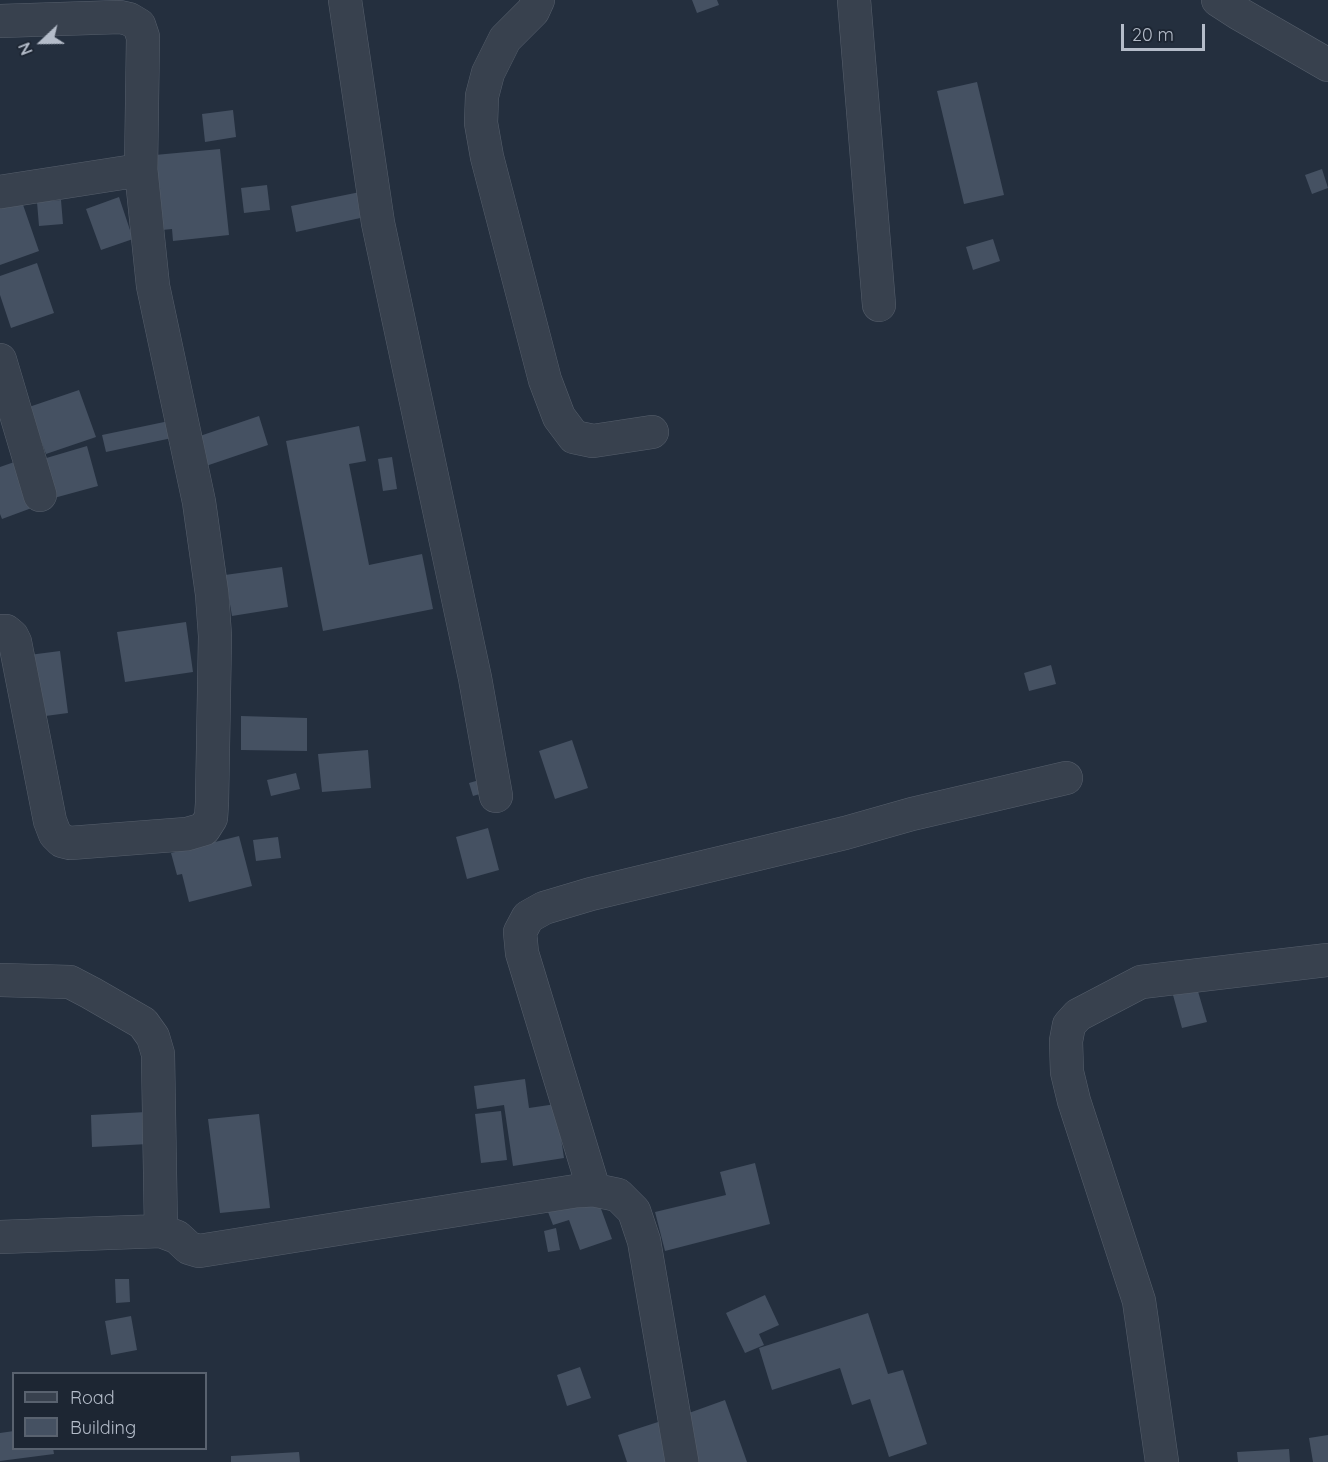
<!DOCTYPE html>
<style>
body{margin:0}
#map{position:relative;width:1328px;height:1462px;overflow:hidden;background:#242f3e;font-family:Quicksand,sans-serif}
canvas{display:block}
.legend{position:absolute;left:12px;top:1372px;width:195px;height:78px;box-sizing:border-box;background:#1d2633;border:2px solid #59626f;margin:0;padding:8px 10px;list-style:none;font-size:18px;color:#b4bcc9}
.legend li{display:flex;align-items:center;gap:12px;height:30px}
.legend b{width:30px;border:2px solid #59626f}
.north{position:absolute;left:12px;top:12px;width:60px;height:60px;-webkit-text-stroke:4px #1d2633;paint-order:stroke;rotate:248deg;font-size:16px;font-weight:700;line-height:24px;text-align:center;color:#b4bcc9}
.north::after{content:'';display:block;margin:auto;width:21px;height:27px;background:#b4bcc9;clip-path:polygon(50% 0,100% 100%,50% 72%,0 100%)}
.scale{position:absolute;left:1121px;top:24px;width:84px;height:27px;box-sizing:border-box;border:3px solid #b4bcc9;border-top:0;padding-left:8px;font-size:18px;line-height:21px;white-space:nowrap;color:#b4bcc9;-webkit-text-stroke:4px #1d2633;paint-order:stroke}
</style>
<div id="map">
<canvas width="1328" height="1462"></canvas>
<ul class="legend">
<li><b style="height:8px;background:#38414e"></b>Road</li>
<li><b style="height:16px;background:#455162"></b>Building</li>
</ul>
<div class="north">N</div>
<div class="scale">20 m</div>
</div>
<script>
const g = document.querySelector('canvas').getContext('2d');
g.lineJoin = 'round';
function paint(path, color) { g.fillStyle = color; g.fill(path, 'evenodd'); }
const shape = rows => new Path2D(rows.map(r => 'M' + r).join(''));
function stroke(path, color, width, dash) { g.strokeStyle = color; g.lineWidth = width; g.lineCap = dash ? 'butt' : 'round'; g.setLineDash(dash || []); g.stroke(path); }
const building = shape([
 [692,0,717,0,719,5,697,13],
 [977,82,1004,195,964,204,937,91],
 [233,110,236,137,205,142,202,114],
 [220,149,229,235,173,241,172,229,152,231,144,156],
 [1322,169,1328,188,1312,194,1305,175],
 [267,185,270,210,244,213,241,188],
 [360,192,365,217,296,232,291,206],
 [119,197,133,239,101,250,86,209],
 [21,199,39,251,0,265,0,206],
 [61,200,63,224,39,226,37,202],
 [993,239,1000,261,973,270,966,247],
 [37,263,54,313,11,328,0,295,0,276],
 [79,390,96,437,46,454,29,407],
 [259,416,268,445,200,468,191,439],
 [169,421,172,438,106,452,102,435],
 [359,426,366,461,349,464,369,565,422,554,433,609,323,631,286,441],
 [87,446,98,486,54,498,43,459],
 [392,457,397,489,383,491,378,459],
 [20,460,37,506,2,519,0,514,0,467],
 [282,567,288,607,232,616,225,575],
 [186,622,193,672,125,682,117,632],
 [60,651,68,713,38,717,29,655],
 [1051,665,1056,684,1029,691,1024,673],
 [241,716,307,718,307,751,241,750],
 [572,740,588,788,555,799,539,751],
 [368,750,371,788,322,792,318,754],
 [296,773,300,789,271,796,267,780],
 [486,778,490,791,473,796,469,783],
 [488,828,499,870,467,879,456,837],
 [239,836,252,886,189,902,182,874,177,875,171,853],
 [278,837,281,858,256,861,253,840],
 [1197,988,1207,1022,1182,1028,1173,995],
 [525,1079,529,1108,556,1104,564,1158,513,1166,504,1105,477,1109,474,1086],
 [501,1111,507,1160,481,1163,475,1114],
 [146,1112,148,1144,92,1147,91,1115],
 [259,1114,270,1208,220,1213,208,1119],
 [755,1163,770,1224,665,1251,655,1212,726,1195,720,1172],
 [596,1195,612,1239,580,1250,569,1220,553,1225,548,1212],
 [556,1228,560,1250,548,1252,544,1231],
 [115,1279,129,1279,130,1302,116,1303],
 [765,1295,779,1325,759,1334,764,1345,745,1353,726,1313],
 [868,1313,888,1374,903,1370,927,1444,889,1457,870,1399,852,1405,840,1368,772,1390,759,1348],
 [131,1316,137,1350,111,1355,105,1321],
 [580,1367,591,1398,567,1406,557,1375],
 [725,1400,747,1462,691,1462,675,1418],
 [658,1422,672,1462,627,1462,618,1435],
 [14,1431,14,1448,53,1448,54,1454,0,1461,0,1433],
 [1328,1435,1328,1462,1313,1462,1309,1438],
 [1289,1449,1290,1462,1238,1462,1237,1452],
 [299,1452,300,1462,231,1462,231,1456]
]);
const minor = shape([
 [345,0,378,223,475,678,496,796],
 [538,0,533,11,505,39,488,73,482,96,481,123,487,157,545,380,559,417,574,437,593,441,652,432],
 [854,0,879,305],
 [1218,0,1238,13,1328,65],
 [0,21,120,17,129,19,139,25,143,37,141,170,153,286,199,502,212,594,215,636,212,803,211,818,204,829,187,834,70,843,62,841,55,834,50,821,15,642,12,636,6,631,0,631],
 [0,192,141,170],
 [0,360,40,495],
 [0,980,70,982,91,993,143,1023,153,1037,158,1054,161,1231],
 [594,1190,522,953,520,932,528,917,544,908,591,894,845,833,912,814,1066,778],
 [0,1237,161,1231,177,1237,189,1248,199,1251,576,1191,594,1190,618,1195,634,1211,644,1241,682,1462],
 [1162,1462,1139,1301,1074,1101,1067,1072,1066,1041,1069,1025,1078,1015,1141,982,1328,960]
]);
paint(building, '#455162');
stroke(minor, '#565f6c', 34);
stroke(minor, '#38414e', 33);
</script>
